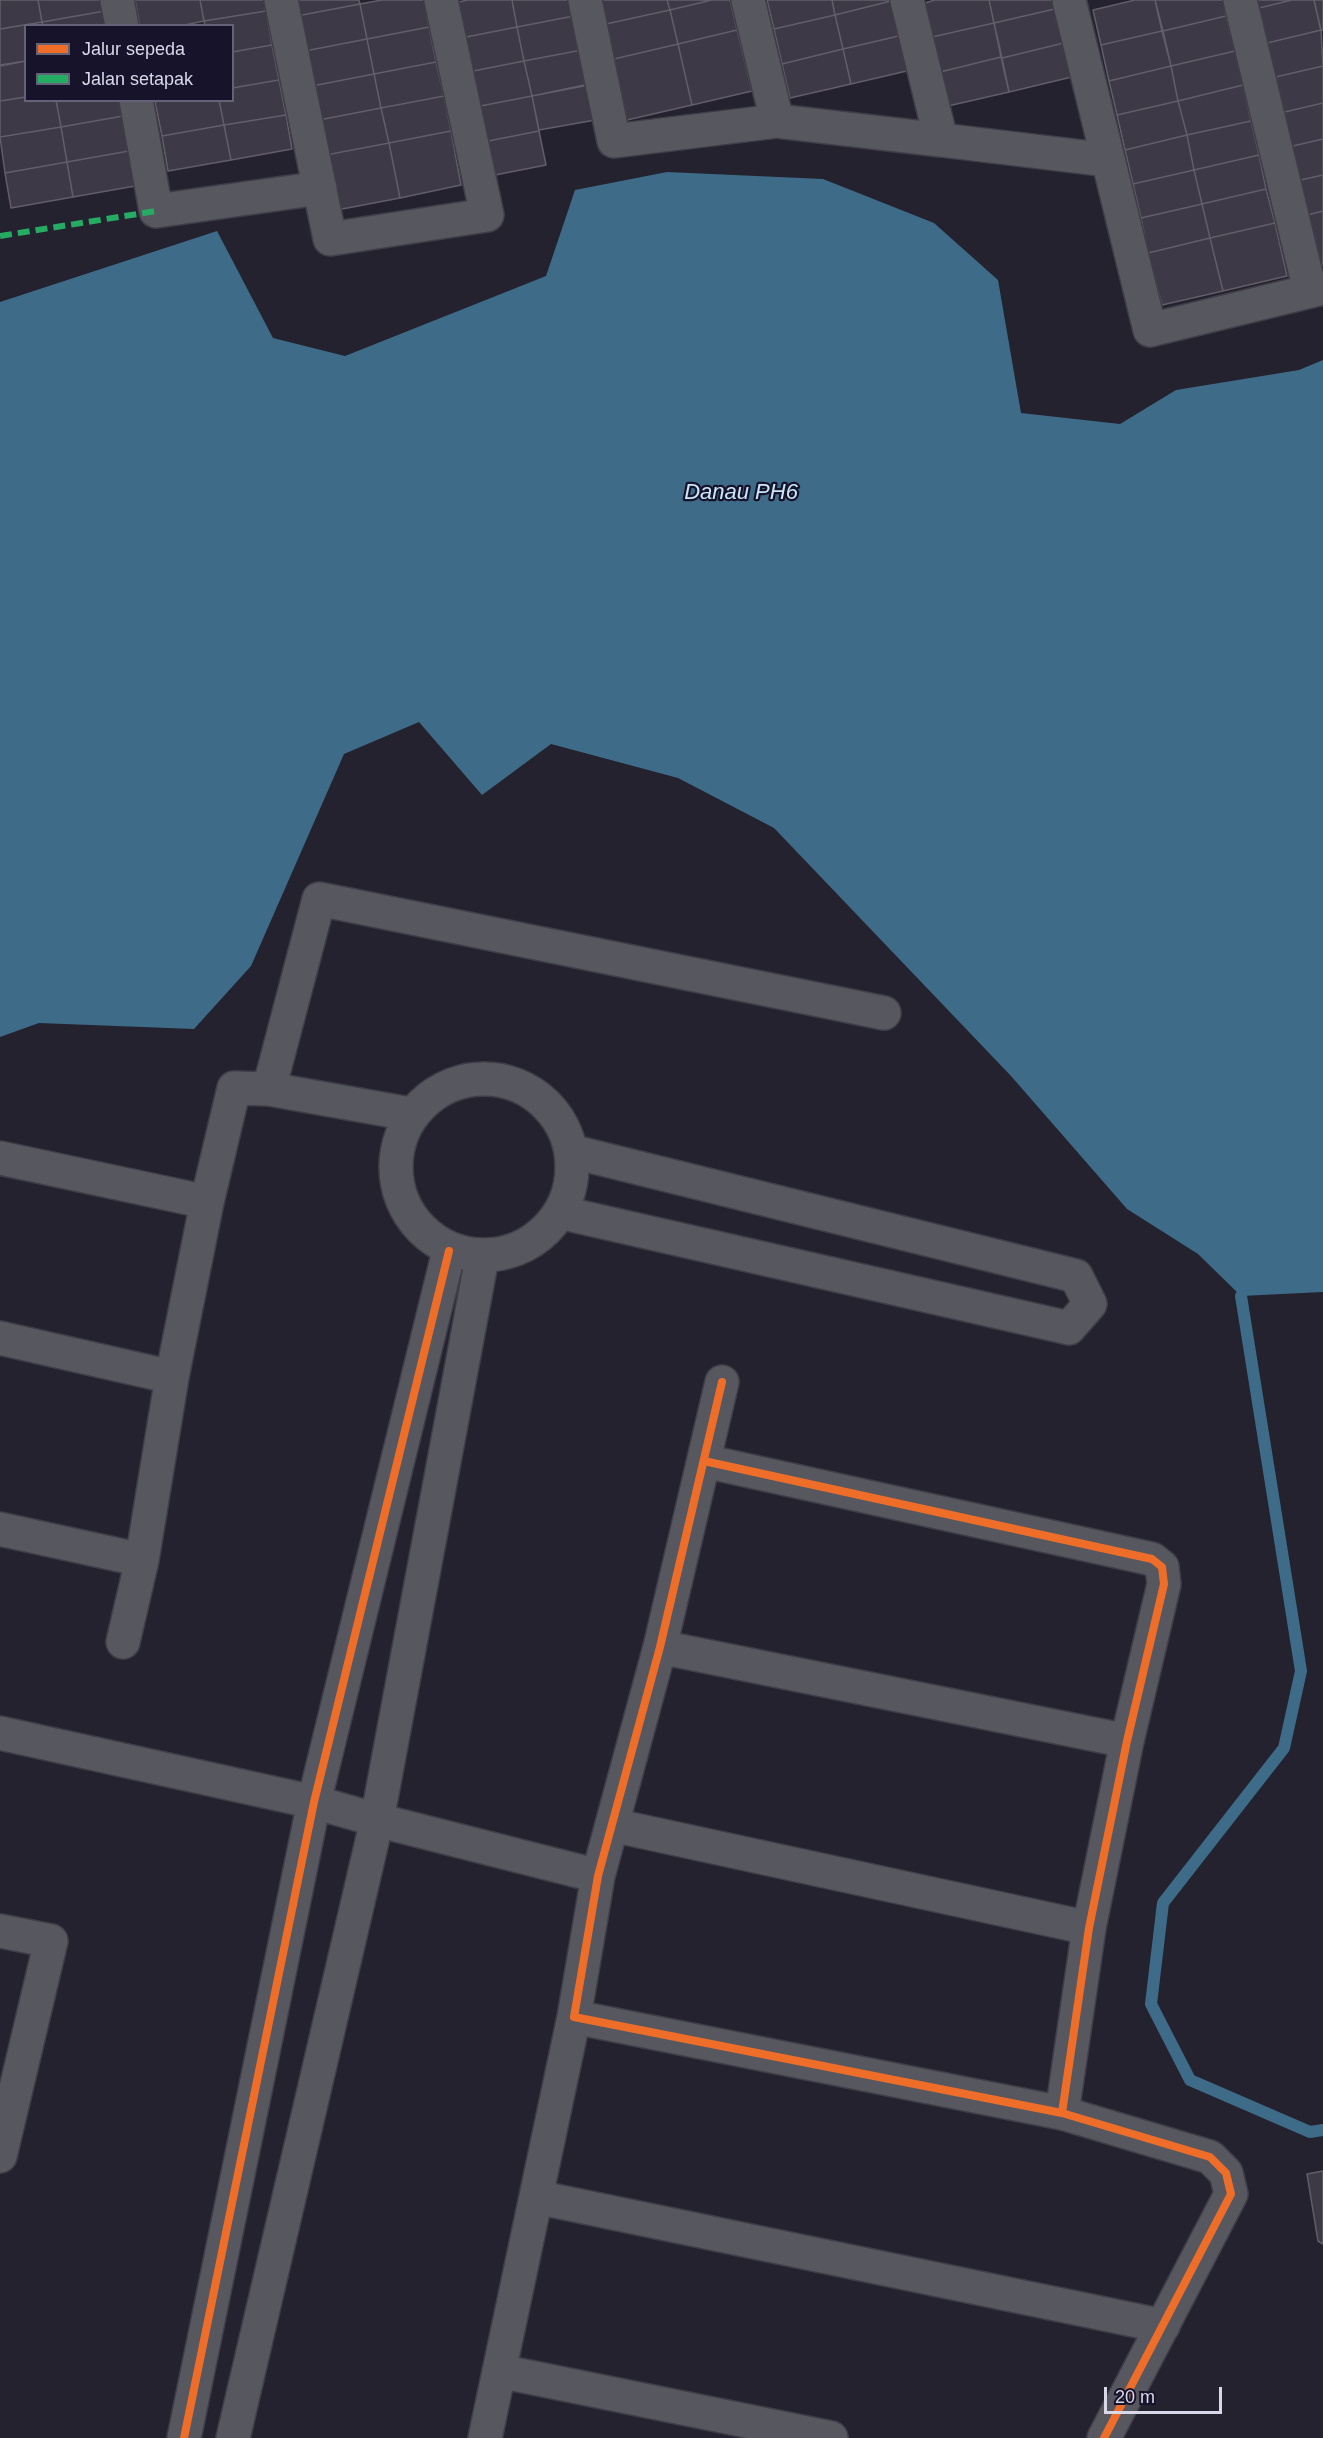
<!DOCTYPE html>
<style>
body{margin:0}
#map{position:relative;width:1323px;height:2438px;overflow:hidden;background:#23222e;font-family:Helvetica,sans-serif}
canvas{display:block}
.legend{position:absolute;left:24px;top:24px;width:210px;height:78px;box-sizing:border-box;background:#16132a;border:2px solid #646276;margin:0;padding:8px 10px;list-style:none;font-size:18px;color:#d8d8e8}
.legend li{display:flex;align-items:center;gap:12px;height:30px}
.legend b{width:30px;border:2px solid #646276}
.scale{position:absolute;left:1104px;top:2387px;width:118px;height:27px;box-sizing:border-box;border:3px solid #d8d8e8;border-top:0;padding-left:8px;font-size:18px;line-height:21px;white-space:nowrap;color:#d8d8e8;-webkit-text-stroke:4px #16132a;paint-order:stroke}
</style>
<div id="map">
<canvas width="1323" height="2438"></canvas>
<ul class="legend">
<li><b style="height:8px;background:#ee6e29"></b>Jalur sepeda</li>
<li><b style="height:8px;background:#26ab63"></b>Jalan setapak</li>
</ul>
<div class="scale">20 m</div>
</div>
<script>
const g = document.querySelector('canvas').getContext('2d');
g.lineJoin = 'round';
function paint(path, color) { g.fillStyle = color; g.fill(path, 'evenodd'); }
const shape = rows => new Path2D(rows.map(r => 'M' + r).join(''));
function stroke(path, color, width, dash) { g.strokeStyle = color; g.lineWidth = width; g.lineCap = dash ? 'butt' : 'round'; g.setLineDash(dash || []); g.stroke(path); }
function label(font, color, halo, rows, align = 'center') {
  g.font = font + ' Helvetica,sans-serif'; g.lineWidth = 4.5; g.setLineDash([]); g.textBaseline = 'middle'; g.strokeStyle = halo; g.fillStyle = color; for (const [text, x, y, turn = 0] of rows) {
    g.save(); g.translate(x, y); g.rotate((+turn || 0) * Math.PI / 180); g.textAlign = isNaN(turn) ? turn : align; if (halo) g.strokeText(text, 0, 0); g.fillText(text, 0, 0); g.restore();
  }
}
const water = shape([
 [667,172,823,179,934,223,998,280,1021,413,1120,424,1176,390,1299,370,1323,360,1323,1292,1241,1296,1198,1254,1127,1209,1011,1076,774,828,678,778,551,744,482,795,419,722,344,754,251,966,194,1029,39,1023,0,1037,0,302,217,231,273,338,345,356,546,276,575,190]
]);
const stream = shape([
 [1241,1296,1301,1671,1284,1748,1163,1903,1151,2004,1190,2080,1310,2132,1323,2130]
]);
const building = shape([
 [0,0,38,0,42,22,0,29,0,0],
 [38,0,103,0,105,11,42,22,38,0],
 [135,0,200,0,204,21,180,26,140,26,135,0],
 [200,0,264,0,266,11,204,21,200,0],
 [294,0,359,0,360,4,297,16,294,0],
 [382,0,424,0,429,27,367,39,360,4,382,0],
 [468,0,512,0,517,27,456,39,449,4,468,0],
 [512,0,576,0,579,15,517,27,512,0],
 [601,0,667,0,670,10,606,24,601,0],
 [667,0,712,0,670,10,667,0],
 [712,0,730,0,737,30,678,44,670,10,712,0],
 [767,0,832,0,835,15,774,29,767,0],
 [832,0,895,0,835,15,832,0],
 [895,0,903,35,843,49,835,15,895,0],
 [935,0,989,0,994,23,932,37,925,3,935,0],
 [989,0,1057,0,1059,8,994,23,989,0],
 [1135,0,1155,0,1162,31,1101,45,1093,10,1135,0],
 [1155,0,1223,0,1226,16,1163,31,1155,0],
 [1249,0,1292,0,1251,10,1249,0],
 [1292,0,1314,0,1321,30,1259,45,1251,10,1292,0],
 [1314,0,1323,0,1323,30,1321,31,1314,0],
 [360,4,367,39,305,51,297,16,360,4],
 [1059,8,1068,42,1002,58,994,23,1059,8],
 [670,10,678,44,614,59,606,24,670,10],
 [105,11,107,26,43,26,42,22,105,11],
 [266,11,272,45,232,52,232,26,205,26,204,21,266,11],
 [579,15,587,49,524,61,517,27,579,15],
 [835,15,843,49,782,64,774,29,835,15],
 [1226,16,1235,51,1171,66,1163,31,1226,16],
 [42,22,43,26,26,26,26,61,0,65,0,29,42,22],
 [994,23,1001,57,940,72,932,37,994,23],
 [429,27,436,62,374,74,367,39,429,27],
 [517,27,524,61,463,73,456,39,517,27],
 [737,30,752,91,692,105,678,44,737,30],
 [1321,30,1323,66,1267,79,1259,45,1321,30],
 [1162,31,1171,66,1109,81,1101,45,1162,31],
 [903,35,911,70,851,84,843,49,903,35],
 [367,39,374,74,312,86,305,51,367,39],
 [1068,42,1076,76,1009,92,1002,58,1068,42],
 [678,44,692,105,627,120,614,59,678,44],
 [272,45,279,80,232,88,232,52,272,45],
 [587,49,594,83,532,96,524,61,587,49],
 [843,49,851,84,790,98,782,64,843,49],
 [1235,51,1243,85,1178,101,1171,66,1235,51],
 [1001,57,1009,92,948,106,940,72,1001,57],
 [26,61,26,97,0,101,0,66,26,61],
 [524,61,532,96,470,108,463,73,524,61],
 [436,62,444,96,381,108,374,74,436,62],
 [1171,66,1178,101,1117,115,1109,81,1171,66],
 [1323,66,1323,103,1276,114,1267,79,1323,66],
 [374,74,381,108,319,120,312,86,374,74],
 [279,80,286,115,224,125,219,100,232,100,232,88,279,80],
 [594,84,601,119,539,130,532,96,594,84],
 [1243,85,1251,121,1187,135,1178,101,1243,85],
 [444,96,451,131,389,143,381,108,444,96],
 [532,96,539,131,478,143,470,108,532,96],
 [26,97,26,100,56,100,61,127,0,137,0,101,26,97],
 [56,100,120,100,123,116,61,127,56,100],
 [163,100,219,100,224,125,162,136,155,102,163,100],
 [1178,101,1187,135,1125,150,1117,115,1178,101],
 [1323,103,1323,139,1284,148,1276,114,1323,103],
 [381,108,389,143,326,155,319,120,381,108],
 [286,115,292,149,231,160,224,125,286,115],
 [123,116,129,151,67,162,61,127,123,116],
 [1251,121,1259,155,1194,170,1187,135,1251,121],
 [224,125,231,160,168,171,162,136,224,125],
 [61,127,67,162,5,173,0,137,61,127],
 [451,131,461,185,400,198,389,143,451,131],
 [539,131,546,165,485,177,478,143,539,131],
 [1187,135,1194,170,1133,184,1125,150,1187,135],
 [1323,139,1323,175,1292,182,1284,148,1323,139],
 [389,143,400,198,337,210,326,155,389,143],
 [129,151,135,186,73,197,67,162,129,151],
 [1259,155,1266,189,1202,204,1194,170,1259,155],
 [67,162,73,197,11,208,5,173,67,162],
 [1194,170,1202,204,1141,218,1133,184,1194,170],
 [1323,175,1323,211,1300,217,1292,182,1323,175],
 [1266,189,1275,223,1210,238,1202,204,1266,189],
 [1202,204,1210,238,1148,253,1141,218,1202,204],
 [1323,211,1323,265,1313,268,1300,217,1323,211],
 [1275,223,1287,276,1223,291,1210,238,1275,223],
 [1210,238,1223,291,1162,305,1148,253,1210,238],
 [1323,2171,1323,2244,1318,2241,1307,2174,1323,2171]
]);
const minor = shape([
 [117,0,122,26],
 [281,0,330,239,487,215,441,0],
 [585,0,614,141,777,121,748,0],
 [907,0,941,140,1108,160],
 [1069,0,1150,330,1323,288],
 [1240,0,1310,291],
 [136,100,156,211,320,188],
 [777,121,941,140],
 '396 1167a88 88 0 1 1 176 0a88 88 0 1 1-176 0Z',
 [269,1089,319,899,884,1013],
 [0,1158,207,1202],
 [563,1213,1069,1328,1090,1304,1076,1276,574,1152],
 [0,1338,172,1377],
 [722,1382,660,1647,598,1876,574,2017,1062,2113,1210,2157,1226,2173,1231,2194,1104,2438],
 [704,1461,1152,1559,1162,1567,1164,1584,1127,1741,1089,1928,1062,2113],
 [0,1529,142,1560],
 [123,1642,142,1560,172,1377,207,1202,234,1088,269,1089,410,1114],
 [660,1647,1127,1741],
 [0,1733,314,1802,377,1820,598,1876],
 [612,1825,1089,1928],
 [0,1931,51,1941,0,2156],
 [536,2197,1163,2326],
 [499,2371,831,2438],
 [184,2438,314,1802,449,1251],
 [233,2438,377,1820,482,1258],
 [485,2438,574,2017]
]);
const quiet = shape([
 [0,236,156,211]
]);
const cycleway = shape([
 [722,1382,660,1647,598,1876,574,2017,1062,2113,1210,2157,1226,2173,1231,2194,1104,2438],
 [704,1461,1152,1559,1162,1567,1164,1584,1127,1741,1089,1928,1062,2113],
 [184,2438,314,1802,449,1251]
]);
const waterNames = [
 ["Danau PH6",741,493]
];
paint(water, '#3e6b88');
stroke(stream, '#3e6b88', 12);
paint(building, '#3e3946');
stroke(building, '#625e69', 1.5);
stroke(minor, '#3e3d48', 36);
stroke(minor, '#575760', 33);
stroke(quiet, '#26ab63', 6, [12, 6]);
stroke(cycleway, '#ee6e29', 8);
label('italic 22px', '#cae7fb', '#16132a', waterNames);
</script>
